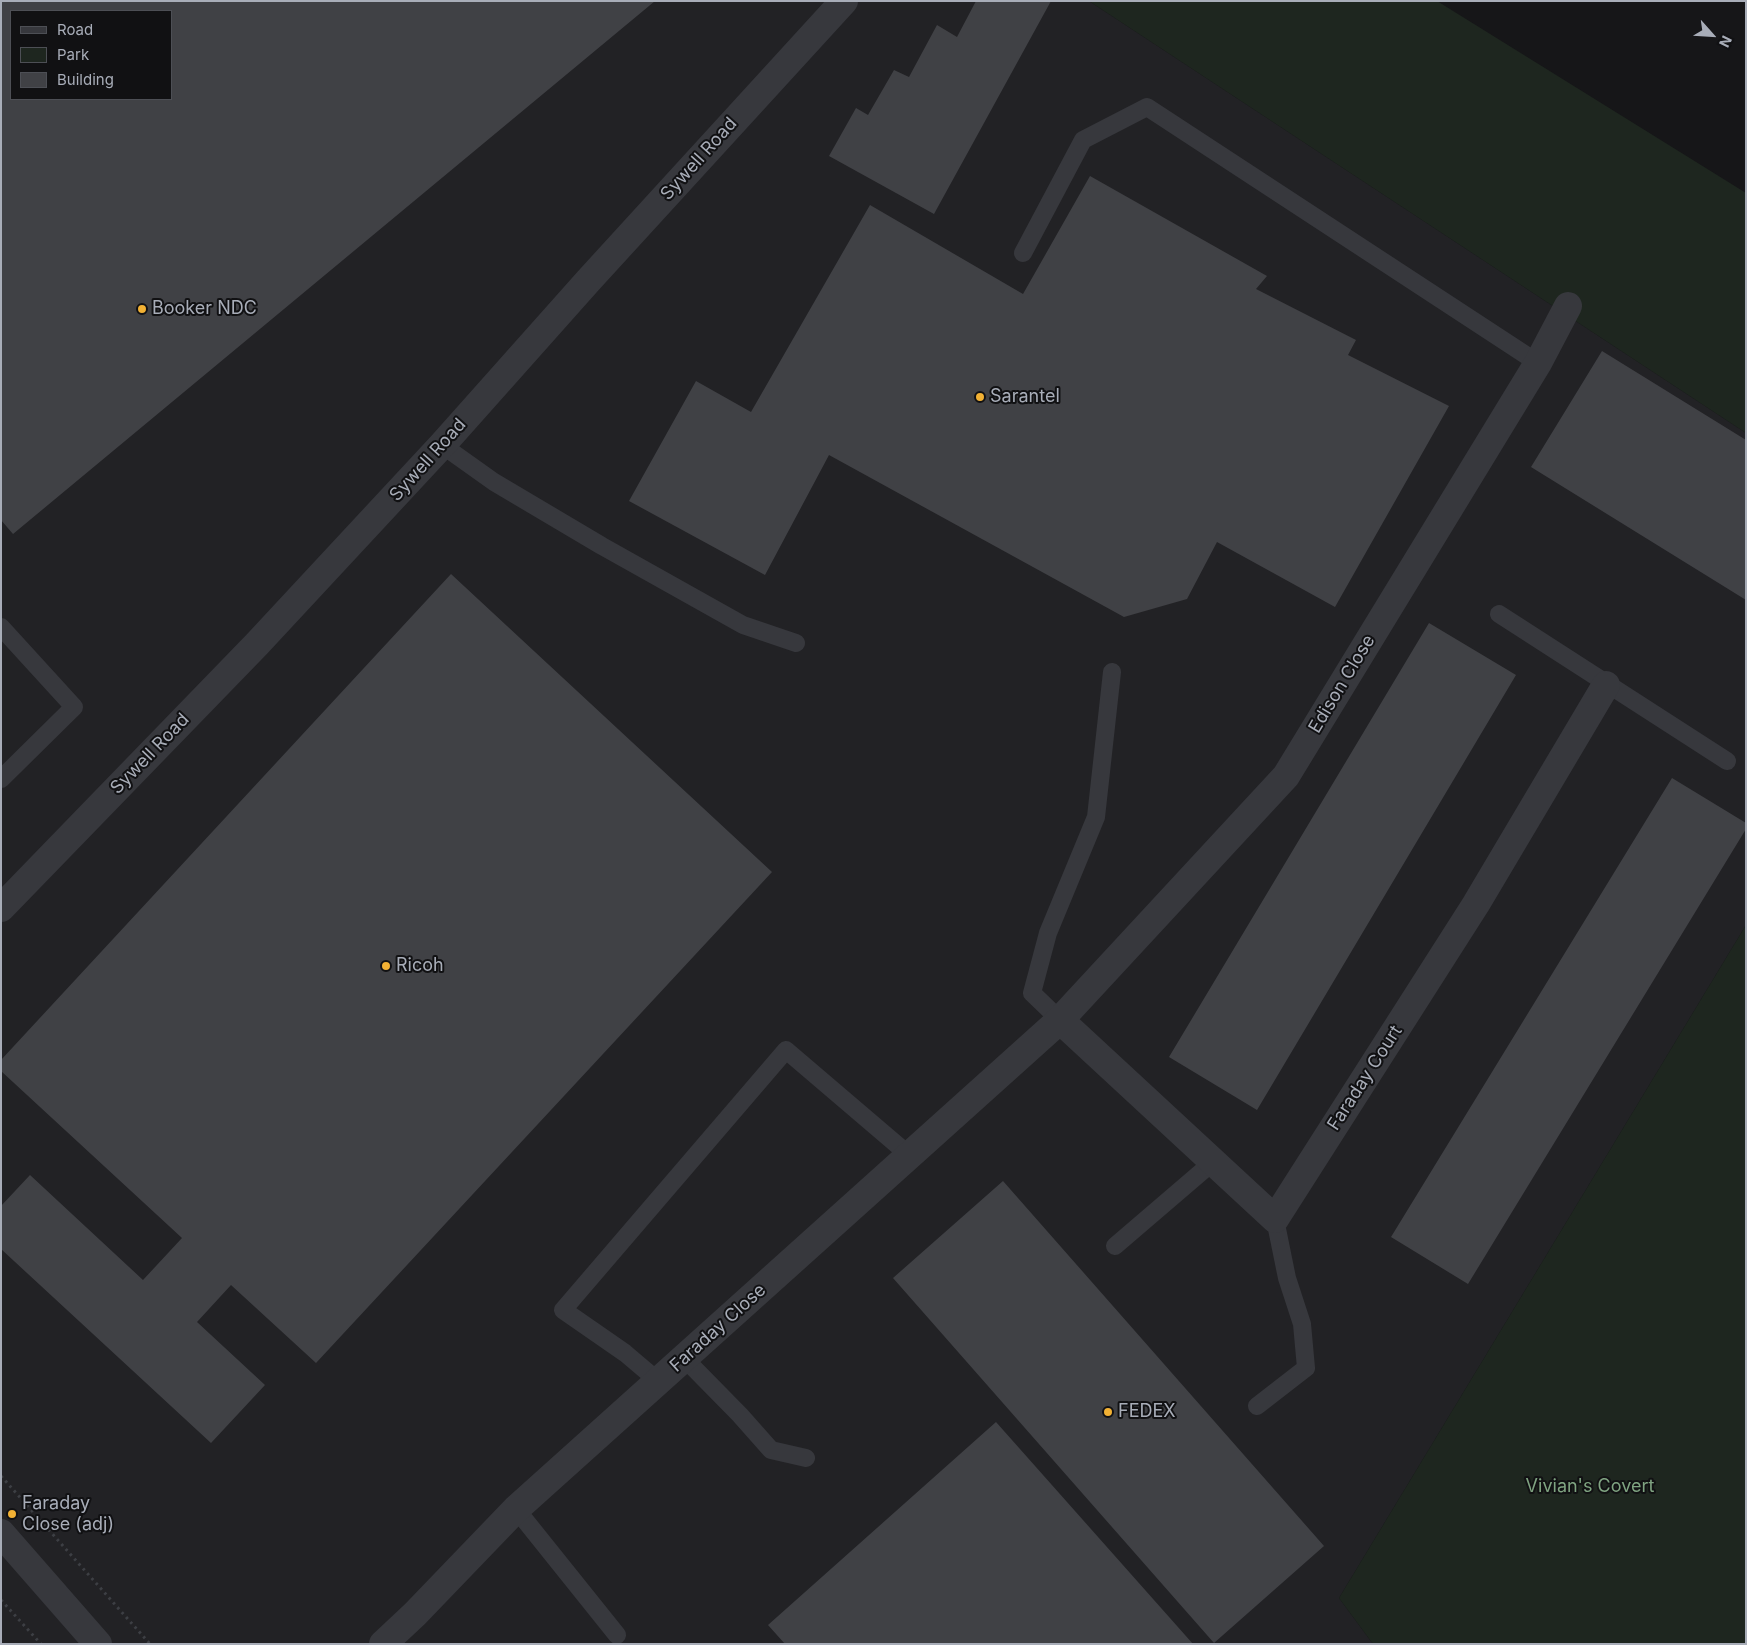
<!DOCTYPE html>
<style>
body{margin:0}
#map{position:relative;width:1747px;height:1645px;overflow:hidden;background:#161618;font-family:Inter,sans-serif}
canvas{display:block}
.frame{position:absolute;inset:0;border:2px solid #a8adb8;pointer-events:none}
.legend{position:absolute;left:10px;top:10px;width:162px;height:90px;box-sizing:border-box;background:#111113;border:1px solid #4d4f55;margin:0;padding:6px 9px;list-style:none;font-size:15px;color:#a8adb8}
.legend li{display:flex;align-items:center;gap:10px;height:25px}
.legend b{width:25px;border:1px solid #4d4f55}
.north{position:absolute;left:1687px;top:10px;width:50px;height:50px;-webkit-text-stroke:4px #111113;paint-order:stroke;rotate:116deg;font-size:14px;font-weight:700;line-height:20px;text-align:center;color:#a8adb8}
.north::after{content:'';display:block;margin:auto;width:18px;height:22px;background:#a8adb8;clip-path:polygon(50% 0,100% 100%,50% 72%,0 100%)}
</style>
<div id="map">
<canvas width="1747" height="1645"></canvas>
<div class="frame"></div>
<ul class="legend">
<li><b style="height:6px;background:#37383d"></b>Road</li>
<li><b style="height:14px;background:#1e261f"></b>Park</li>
<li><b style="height:14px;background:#404145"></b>Building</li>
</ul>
<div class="north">N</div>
</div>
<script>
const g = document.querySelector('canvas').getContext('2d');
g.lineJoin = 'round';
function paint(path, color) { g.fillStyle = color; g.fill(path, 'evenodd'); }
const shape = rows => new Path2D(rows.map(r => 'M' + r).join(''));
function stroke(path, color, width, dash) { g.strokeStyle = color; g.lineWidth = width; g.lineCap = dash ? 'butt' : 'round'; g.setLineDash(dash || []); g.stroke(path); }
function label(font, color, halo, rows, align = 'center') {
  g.font = font + ' Inter,sans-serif'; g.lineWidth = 4; g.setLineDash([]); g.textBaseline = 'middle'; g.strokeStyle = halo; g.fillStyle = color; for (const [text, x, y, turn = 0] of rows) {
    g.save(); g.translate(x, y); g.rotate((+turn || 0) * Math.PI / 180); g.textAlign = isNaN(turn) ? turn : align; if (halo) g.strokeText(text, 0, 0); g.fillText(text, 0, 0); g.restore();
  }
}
const built = shape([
 [1,1,1089,1,1746,433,1746,925,1339,1598,1373,1644,1,1644],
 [11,11,171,11,171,99,11,99]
]);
const green = shape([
 [1089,1,1437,1,1746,193,1746,433],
 [1746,925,1746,1644,1373,1644,1339,1598]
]);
const building = shape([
 [1,1,655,1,13,534,1,520],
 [11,11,171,11,171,99,11,99],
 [976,1,1051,1,934,214,829,156,856,108,868,115,894,70,909,77,937,25,957,37],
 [1090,176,1267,276,1256,289,1356,340,1348,355,1449,406,1335,607,1217,542,1187,599,1124,617,829,455,765,575,629,501,696,381,751,412,870,205,1023,294],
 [1602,351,1746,440,1746,600,1531,467],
 [451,574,772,872,316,1363,231,1285,197,1322,265,1385,211,1443,1,1249,1,1206,30,1175,143,1280,182,1238,1,1071,1,1060],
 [1429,623,1516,675,1257,1110,1169,1057],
 [1672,778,1746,823,1746,829,1468,1284,1391,1237],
 [1003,1181,1324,1546,1214,1643,893,1278],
 [996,1422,1193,1644,785,1644,768,1625]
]);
const path = shape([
 [1,1476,150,1644],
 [1,1600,41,1644]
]);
const service = shape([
 [1023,253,1083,140,1147,107,1538,363],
 [442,445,494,482,602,546,743,625,796,643],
 [1499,614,1727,761],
 [1,627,74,707,1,779],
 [1060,1020,1032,993,1048,933,1096,817,1112,672],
 [1115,1246,1213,1162],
 [684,1358,740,1415,771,1450,806,1458],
 [658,1381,625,1353,563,1310,786,1050,909,1155],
 [1257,1406,1306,1368,1302,1324,1287,1278,1275,1219],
 [516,1509,617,1635]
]);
const minor = shape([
 [1060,1020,1275,1219,1476,904,1606,685],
 [1,1533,98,1644],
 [383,1644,415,1614,516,1509,1060,1020,1286,776,1538,363,1568,306]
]);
const tertiary = shape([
 [1,908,257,644,442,445,588,281,844,1]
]);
const markers = [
 [142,309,5,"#f2b134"],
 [980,397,5,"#f2b134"],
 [386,966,5,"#f2b134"],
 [1108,1412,5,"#f2b134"],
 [12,1514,5,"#f2b134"]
];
const streetNames = [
 ["Sywell Road",699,159,-48],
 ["Sywell Road",428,460,-48],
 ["Edison Close",1342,684,-59],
 ["Sywell Road",150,754,-46],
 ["Faraday Court",1365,1078,-57],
 ["Faraday Close",718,1328,-42]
];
const poiNames = [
 ["Booker NDC",152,309],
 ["Sarantel",990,397],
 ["Ricoh",396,966],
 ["FEDEX",1118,1412],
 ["Faraday",22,1504],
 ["Close (adj)",22,1525]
];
const parkNames = [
 ["Vivian's Covert",1590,1487]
];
paint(built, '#222225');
paint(green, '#1e261f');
paint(building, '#404145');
stroke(path, '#3d3f44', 3, [2.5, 4]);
stroke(service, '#37383d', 18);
stroke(minor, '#37383d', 28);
stroke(tertiary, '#37383d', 28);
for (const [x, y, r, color] of markers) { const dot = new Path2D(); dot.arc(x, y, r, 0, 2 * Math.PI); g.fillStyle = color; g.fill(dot); stroke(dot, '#111113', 2); }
label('18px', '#a8adb8', '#111113', streetNames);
label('18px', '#a8adb8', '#111113', poiNames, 'left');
label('18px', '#7fa381', '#111113', parkNames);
</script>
